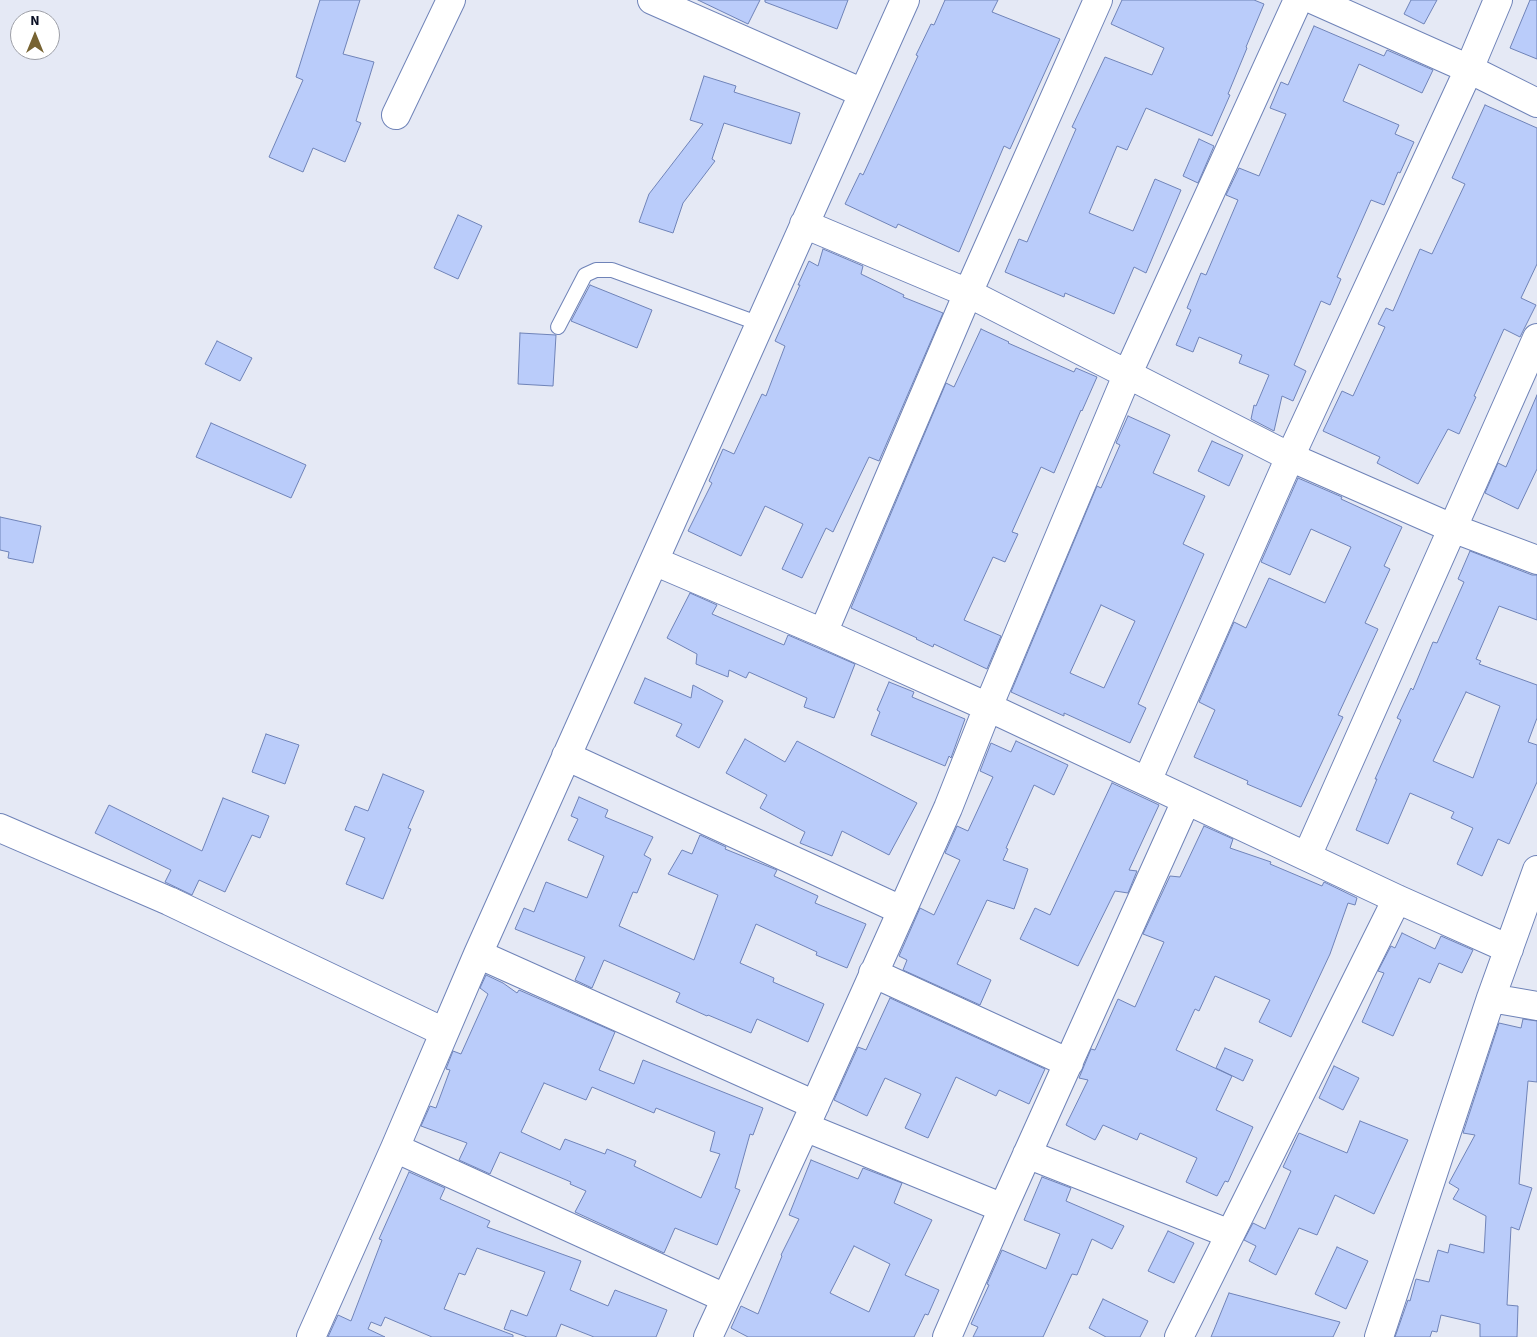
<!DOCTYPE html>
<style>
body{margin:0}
#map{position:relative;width:1537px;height:1337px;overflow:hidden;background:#e5e9f5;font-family:"Source Sans 3",sans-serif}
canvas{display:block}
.north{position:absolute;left:10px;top:10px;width:50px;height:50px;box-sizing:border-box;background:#fff;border:1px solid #9d9fa7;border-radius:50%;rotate:0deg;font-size:14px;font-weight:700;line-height:20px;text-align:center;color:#090f23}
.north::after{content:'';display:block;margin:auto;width:18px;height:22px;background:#776332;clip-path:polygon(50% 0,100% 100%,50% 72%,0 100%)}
</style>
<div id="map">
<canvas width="1537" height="1337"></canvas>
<div class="north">N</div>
</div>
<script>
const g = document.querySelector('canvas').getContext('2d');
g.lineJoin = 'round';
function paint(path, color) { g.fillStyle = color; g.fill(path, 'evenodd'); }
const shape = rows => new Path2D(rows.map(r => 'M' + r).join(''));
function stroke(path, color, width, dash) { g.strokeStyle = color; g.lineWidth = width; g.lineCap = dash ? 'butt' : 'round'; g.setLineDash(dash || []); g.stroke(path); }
const building = shape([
 [320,0,360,0,343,54,374,62,356,121,361,123,345,162,313,148,303,172,269,157,303,80,296,77,320,0],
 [698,0,760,0,748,24,698,0],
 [765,0,848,0,837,29,765,2,765,0],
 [945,0,998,0,992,12,1060,39,1010,149,1004,146,959,252,898,224,896,228,845,204,860,173,863,175,918,56,916,55,931,24,934,25,945,0],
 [1122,0,1254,0,1264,4,1246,47,1247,48,1228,94,1230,95,1212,136,1146,108,1127,150,1117,146,1089,213,1133,231,1155,179,1181,190,1146,273,1134,267,1114,314,1065,293,1064,297,1005,272,1019,239,1027,242,1076,129,1072,127,1105,57,1152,75,1164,48,1111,24,1122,0],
 [1411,0,1437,0,1424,24,1404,14,1411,0],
 [1530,0,1537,0,1537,59,1510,48,1530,0],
 [1314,26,1384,56,1387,50,1433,70,1422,93,1359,64,1343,101,1399,125,1395,134,1414,142,1400,173,1398,172,1384,205,1371,200,1337,277,1341,279,1330,305,1321,301,1294,365,1306,371,1293,401,1282,396,1274,431,1251,419,1254,405,1256,406,1269,375,1239,363,1242,355,1199,337,1193,352,1176,345,1191,310,1187,308,1201,273,1206,275,1238,200,1226,195,1239,168,1259,176,1286,114,1270,108,1281,82,1288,85,1314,26],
 [704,76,736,86,734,92,800,113,791,144,724,123,712,159,715,161,683,203,673,233,639,222,649,194,703,124,690,120,704,76],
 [1485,105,1537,128,1537,264,1521,298,1536,305,1520,337,1504,329,1474,396,1476,397,1459,434,1448,429,1418,484,1377,463,1380,457,1323,431,1342,391,1353,396,1385,327,1378,324,1386,308,1393,311,1420,249,1432,254,1465,184,1452,178,1485,105],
 [1199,139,1214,146,1198,183,1183,176,1199,139],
 [458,215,482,226,458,279,434,268,458,215],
 [823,249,863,266,861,274,904,295,903,297,943,313,879,461,869,457,833,532,826,528,802,578,782,569,803,524,765,506,741,556,688,531,712,483,709,481,723,449,734,454,762,394,766,396,785,346,775,341,800,285,798,285,809,261,818,266,823,249],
 [590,285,652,310,637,348,571,321,590,285],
 [981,329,1009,342,1008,343,1074,372,1076,368,1097,377,1082,411,1081,410,1054,473,1041,467,1012,532,1018,534,1005,562,993,557,964,620,1001,636,987,669,934,644,933,647,916,639,917,638,851,608,946,383,954,387,981,329],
 [520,333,556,335,553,386,518,384,520,333],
 [217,341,252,358,240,381,205,364,217,341],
 [1537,395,1537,469,1518,509,1485,493,1498,463,1506,467,1537,395],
 [1128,416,1170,435,1153,473,1205,496,1183,544,1204,554,1138,704,1146,708,1130,743,1064,713,1064,716,1011,692,1097,486,1101,488,1120,445,1116,443,1128,416],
 [1101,605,1135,621,1104,688,1070,673,1101,605],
 [211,423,306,465,291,498,196,457,211,423],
 [1212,441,1243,455,1229,486,1198,471,1212,441],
 [1298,478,1342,497,1341,499,1402,527,1384,566,1390,569,1365,623,1378,629,1338,715,1343,717,1301,807,1247,784,1248,781,1194,757,1215,710,1199,702,1234,622,1246,628,1269,578,1325,603,1351,547,1311,529,1290,575,1261,562,1298,478],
 [0,517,41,526,33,563,8,558,9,552,0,550,0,517],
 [1470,551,1532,575,1537,575,1537,620,1499,606,1476,659,1481,661,1479,664,1537,685,1537,718,1528,742,1537,745,1537,782,1509,844,1498,839,1482,876,1457,864,1473,828,1451,818,1454,812,1410,793,1388,844,1356,830,1377,779,1375,779,1401,720,1397,718,1411,688,1413,690,1433,642,1437,643,1464,582,1458,579,1470,551],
 [1466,692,1500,706,1473,778,1433,761,1466,692],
 [690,593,717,605,712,614,784,645,788,635,855,664,834,718,804,707,807,698,749,672,746,678,729,670,728,677,696,664,697,654,667,638,690,593],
 [645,678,691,698,693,685,723,701,699,748,676,736,682,724,634,703,645,678],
 [889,682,914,692,912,697,965,719,951,758,949,756,945,766,871,735,880,712,877,710,889,682],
 [266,734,299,745,285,784,252,772,266,734],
 [745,739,785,762,797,741,917,803,889,855,842,831,832,856,800,843,805,832,760,808,767,795,726,773,745,739],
 [1016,741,1068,765,1054,795,1034,785,1006,848,1008,849,1003,860,1028,869,1014,909,987,900,957,964,991,980,980,1005,903,970,907,960,899,956,920,908,934,915,960,860,945,853,957,826,968,831,993,777,980,771,991,743,1011,752,1016,741],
 [383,774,424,791,408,828,411,829,383,899,346,884,365,838,345,830,355,806,368,811,383,774],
 [1112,783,1159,805,1129,870,1137,871,1128,893,1115,891,1078,966,1020,939,1035,908,1050,915,1112,783],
 [579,797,608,810,605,817,653,837,644,855,651,859,637,893,633,892,619,926,694,960,718,895,668,874,682,850,692,854,700,835,726,847,725,849,777,870,774,876,818,896,815,903,866,924,847,968,816,955,817,952,756,924,740,963,774,978,773,982,824,1004,808,1042,757,1019,751,1033,708,1015,707,1016,676,1002,680,993,604,960,592,988,575,980,585,957,515,929,524,908,534,912,546,882,587,898,604,856,568,840,578,819,571,816,579,797],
 [223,798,269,816,260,838,252,835,225,892,199,880,192,895,165,882,171,870,95,833,109,805,202,851,223,798],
 [1204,826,1233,839,1230,848,1271,862,1270,864,1322,886,1324,882,1357,898,1355,905,1348,903,1330,954,1291,1037,1259,1022,1270,1000,1215,976,1199,1011,1195,1009,1176,1050,1232,1076,1216,1110,1253,1127,1228,1182,1225,1181,1217,1196,1186,1182,1197,1158,1140,1133,1137,1140,1103,1125,1095,1140,1066,1125,1088,1080,1079,1078,1091,1049,1095,1050,1118,999,1135,1007,1164,942,1143,934,1170,876,1180,877,1204,826],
 [1402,933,1435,949,1441,936,1473,950,1462,973,1439,963,1430,983,1419,978,1393,1036,1362,1022,1384,973,1378,971,1391,946,1395,948,1402,933],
 [486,975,503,983,517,993,519,990,615,1032,599,1070,634,1084,643,1060,763,1108,753,1135,750,1134,735,1188,740,1190,717,1245,675,1228,664,1253,575,1212,586,1191,570,1184,571,1182,500,1152,490,1174,459,1160,467,1143,421,1126,430,1106,436,1108,450,1070,446,1069,453,1051,461,1054,488,994,480,988,486,975],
 [544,1083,586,1100,592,1087,654,1113,656,1108,715,1132,710,1151,720,1154,701,1198,634,1166,636,1161,607,1149,605,1154,565,1139,560,1150,521,1132,544,1083],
 [890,998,1045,1069,1029,1104,999,1090,996,1096,956,1077,928,1138,905,1128,921,1094,885,1078,867,1116,834,1100,858,1047,866,1050,890,998],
 [1523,1019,1537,1021,1537,1082,1528,1081,1519,1184,1532,1188,1519,1230,1511,1227,1507,1305,1518,1306,1517,1337,1480,1337,1480,1324,1441,1315,1437,1332,1432,1331,1430,1337,1395,1337,1408,1300,1410,1301,1416,1279,1429,1282,1438,1250,1448,1253,1450,1244,1484,1253,1486,1216,1453,1199,1459,1189,1449,1183,1475,1135,1463,1133,1499,1023,1521,1028,1523,1019],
 [1225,1048,1253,1060,1243,1081,1216,1068,1225,1048],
 [1334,1066,1359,1078,1343,1110,1319,1098,1334,1066],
 [1360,1121,1408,1140,1374,1214,1335,1195,1317,1235,1299,1228,1276,1275,1249,1261,1256,1246,1244,1240,1253,1223,1265,1229,1291,1171,1283,1167,1299,1133,1347,1153,1360,1121],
 [811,1160,858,1179,863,1168,902,1183,894,1203,932,1220,905,1275,939,1290,928,1315,925,1314,914,1337,748,1337,731,1328,741,1306,758,1314,782,1256,781,1255,799,1219,789,1215,811,1160],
 [854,1246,890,1264,869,1312,830,1293,854,1246],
 [409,1172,445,1188,440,1199,490,1221,487,1227,581,1261,570,1290,608,1306,615,1290,667,1310,656,1337,594,1337,561,1324,556,1337,527,1337,504,1329,511,1310,527,1316,545,1272,477,1248,465,1275,459,1273,444,1309,513,1335,513,1337,432,1337,385,1317,381,1326,371,1322,368,1329,385,1337,328,1337,338,1315,351,1321,382,1240,379,1239,409,1172],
 [1042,1177,1071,1188,1066,1201,1124,1226,1112,1249,1092,1239,1077,1275,1072,1274,1043,1337,973,1337,978,1327,971,1324,989,1285,987,1284,1002,1250,1046,1269,1060,1234,1024,1220,1042,1177],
 [1168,1231,1194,1243,1174,1283,1148,1271,1168,1231],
 [1337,1247,1368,1261,1346,1309,1315,1294,1337,1247],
 [1229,1293,1340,1322,1333,1337,1211,1337,1229,1293],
 [1103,1299,1148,1321,1140,1337,1106,1337,1089,1328,1103,1299]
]);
const service = shape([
 [558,327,585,275,596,270,612,270,760,324]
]);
const minor = shape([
 [652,0,863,93],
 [1314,0,1469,69,1537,103],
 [396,115,451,0],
 [804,224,968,293,1290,457,1452,528,1537,560],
 [654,561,823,633,988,707,1397,899,1509,949],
 [823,633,968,293,1098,0],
 [566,756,901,910],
 [1147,781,1290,457,1469,69,1498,0],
 [0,828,169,901,444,1032],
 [1307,856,1537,338],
 [478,954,815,1105],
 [873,973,1069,1063],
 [1491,998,1537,1006],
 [805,1127,1003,1208],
 [395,1148,725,1298],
 [1027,1154,1230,1234],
 [311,1337,395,1148,478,954,905,0],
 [708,1337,805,1127,948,808,988,707,1128,373,1298,0],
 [947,1337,1003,1208,1186,801],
 [1179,1337,1397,899],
 [1379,1337,1491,998,1537,870]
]);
paint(building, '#baccfa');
stroke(building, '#6f83b8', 1);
stroke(service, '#6f83b8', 16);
stroke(minor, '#6f83b8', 30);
stroke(service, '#fff', 14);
stroke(minor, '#fff', 28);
</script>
